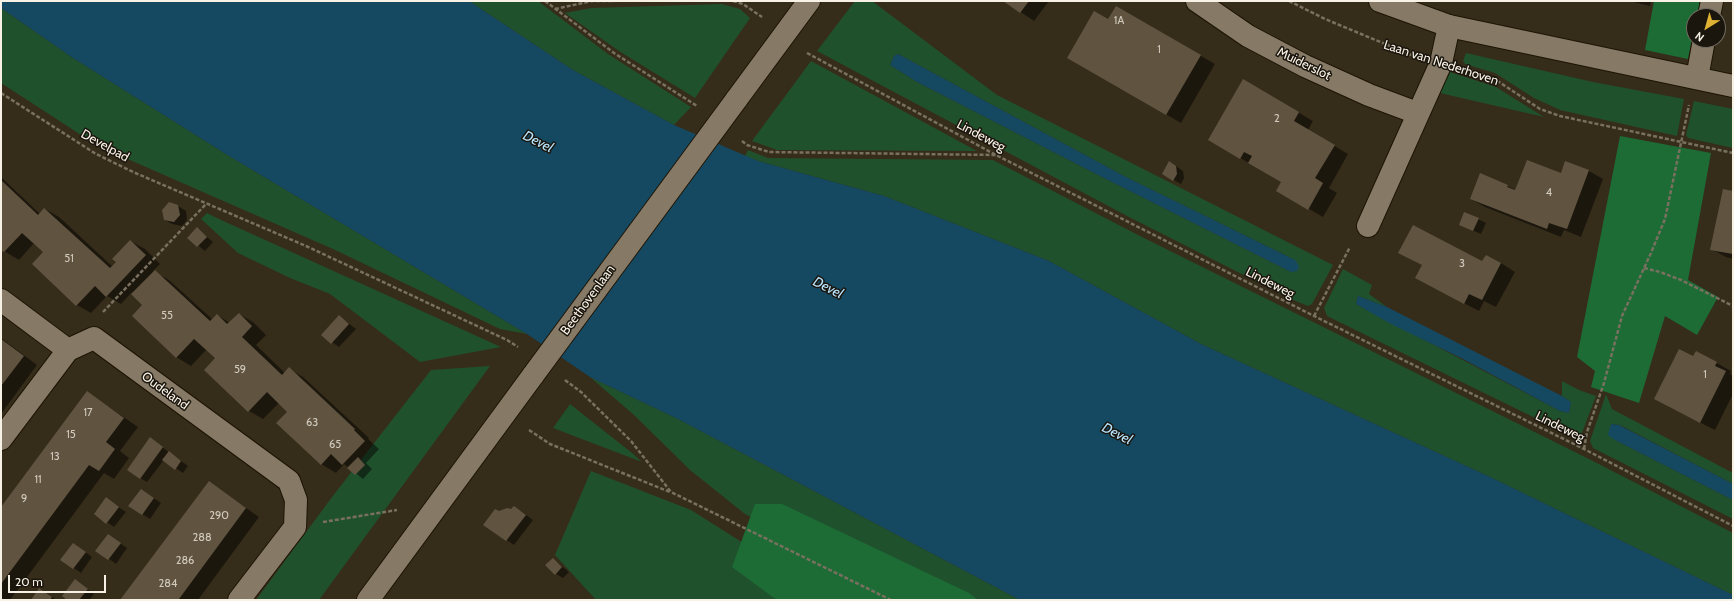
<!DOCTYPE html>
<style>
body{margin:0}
#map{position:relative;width:1734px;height:601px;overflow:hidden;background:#362c1a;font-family:Cabin,sans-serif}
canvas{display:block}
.frame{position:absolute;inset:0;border:2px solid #f8f2e6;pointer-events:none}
.north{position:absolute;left:1686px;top:8px;width:40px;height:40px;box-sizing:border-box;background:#1a150d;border:1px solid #736d64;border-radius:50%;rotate:217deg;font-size:11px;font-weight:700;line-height:16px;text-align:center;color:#f8f2e6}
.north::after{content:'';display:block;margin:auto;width:14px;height:18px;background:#deb133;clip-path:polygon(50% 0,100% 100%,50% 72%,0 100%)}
.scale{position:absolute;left:8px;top:575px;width:98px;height:18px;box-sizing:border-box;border:2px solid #f8f2e6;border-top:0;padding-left:5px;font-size:12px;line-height:14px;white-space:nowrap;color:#f8f2e6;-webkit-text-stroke:3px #1a150d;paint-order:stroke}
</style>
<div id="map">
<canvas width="1734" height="601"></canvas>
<div class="frame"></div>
<div class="north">N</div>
<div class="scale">20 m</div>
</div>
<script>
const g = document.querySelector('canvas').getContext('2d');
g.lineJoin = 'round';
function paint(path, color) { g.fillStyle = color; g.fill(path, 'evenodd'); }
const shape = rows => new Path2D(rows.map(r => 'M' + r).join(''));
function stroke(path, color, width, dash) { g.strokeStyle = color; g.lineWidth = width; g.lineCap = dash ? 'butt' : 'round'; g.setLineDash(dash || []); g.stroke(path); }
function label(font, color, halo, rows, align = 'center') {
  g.font = font + ' Cabin,sans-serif'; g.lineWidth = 3; g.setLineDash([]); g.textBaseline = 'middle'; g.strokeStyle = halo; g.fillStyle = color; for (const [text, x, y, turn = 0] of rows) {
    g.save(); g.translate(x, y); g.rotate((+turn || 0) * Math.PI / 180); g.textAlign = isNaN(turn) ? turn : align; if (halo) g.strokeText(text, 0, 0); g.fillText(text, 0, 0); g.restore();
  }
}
const green = shape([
 [469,1,538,1,608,54,691,107,674,125,573,70],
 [855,1,872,1,997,95,1333,265,1312,304,1308,306,1293,300,1129,217,817,51],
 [898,54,1124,176,1295,260,1291,272,1104,178,917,82,890,65,894,56],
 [722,4,740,9,750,18,695,98,619,51,565,13,591,8],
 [1,8,73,58,229,156,527,334,500,329,333,249,98,146,1,83],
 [1466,53,1593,82,1684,99,1677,136,1560,110,1534,98,1495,73,1465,64,1463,61],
 [811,61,977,151,777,150,752,141],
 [1450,72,1496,87,1544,117,1440,93],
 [1694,101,1733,109,1733,148,1688,138,1686,135],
 [748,150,768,158,993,160,1142,237,1591,460,1733,533,1733,595,1488,476,1201,344,1049,261,884,196,758,161,745,156],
 [207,213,219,219,501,347,420,362,330,294,290,278,238,253,201,219],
 [1343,269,1372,285,1369,294,1387,307,1358,296,1356,304,1560,411,1569,413,1571,402,1562,396,1562,381,1579,390,1596,396,1580,438,1574,437,1327,316,1324,308],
 [490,366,319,600,256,600,332,497,431,370],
 [590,377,678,419,1020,600,914,600,745,514,690,470,634,415],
 [1606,394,1612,409,1733,473,1733,484,1620,425,1611,424,1615,440,1733,500,1733,519,1593,448,1590,441],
 [570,404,632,453,642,462,553,428],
 [591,471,691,510,748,546,854,600,596,600,555,555]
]);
const forest = shape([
 [1654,1,1700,1,1697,16,1694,16,1694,29,1688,59,1645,50],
 [1620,136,1711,153,1688,280,1718,297,1697,335,1665,316,1639,403,1591,387,1595,371,1577,357],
 [755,504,782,504,969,593,978,600,779,600,774,598,732,567]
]);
const water = shape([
 [1,1,469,1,573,70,674,125,758,161,884,196,1049,261,1201,344,1488,476,1733,595,1733,600,1020,600,678,419,590,377,527,334,229,156,73,58,1,8],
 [898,54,1124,176,1295,260,1299,266,1297,271,1291,272,1104,178,917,82,890,65,894,56],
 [1358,296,1387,307,1562,396,1571,402,1569,413,1560,411,1461,358,1391,324,1356,304],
 [1611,424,1619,425,1733,484,1733,500,1615,440,1608,435]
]);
const shadow = shape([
 [1004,1,1049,1,1034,21],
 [1629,1,1651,1,1650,6],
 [1116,7,1215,64,1181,123,1069,58,1109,20],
 [1243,80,1313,121,1308,130,1348,154,1329,188,1337,193,1323,217,1278,191,1282,182,1209,140],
 [1170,162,1183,171,1184,178,1181,184,1163,174],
 [1566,162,1589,171,1603,179,1581,237,1564,230,1561,237,1485,207,1471,199,1481,175,1516,190,1561,175],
 [1,177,40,214,45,209,59,217,113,267,130,241,145,249,160,264,153,271,169,280,212,319,217,315,230,323,239,314,253,322,266,335,256,345,285,373,289,369,303,377,369,438,368,439,379,449,366,463,372,469,363,479,344,464,336,473,321,464,289,412,279,403,263,419,249,411,216,358,207,349,191,366,176,357,144,305,131,293,121,304,107,296,91,313,77,305,44,252,34,243,19,260,4,251,1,248],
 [1733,192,1733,259,1726,257,1711,249],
 [178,206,186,211,187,220,182,226,172,224,165,220],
 [1478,219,1486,223,1481,234,1467,228],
 [197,229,213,242,205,251,189,238],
 [1483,262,1501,263,1515,272,1496,307,1484,301,1479,311,1431,286,1423,265],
 [339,316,356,329,339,347,322,335],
 [1,338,37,365,1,414],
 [1697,352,1731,371,1730,374,1733,376,1733,394,1715,430,1669,407],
 [87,392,138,427,120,451,129,458,114,479,104,473,10,600,1,600,1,508],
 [151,439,188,466,183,473,164,460,147,482,140,478],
 [209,482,259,517,198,600,122,600],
 [142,490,161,503,150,519,142,514],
 [106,499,126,512,114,527,95,514],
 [521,511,533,520,514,545,485,525,500,512],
 [108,535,127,548,116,564,97,550],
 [80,548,92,557,81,573,62,560],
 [553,559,569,572,563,578,556,574],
 [75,580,94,594,89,600,69,600],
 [40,589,47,593,56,600,32,600]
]);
const building = shape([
 [1003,1,1029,1,1020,13],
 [1116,6,1201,55,1166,115,1067,58,1094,11,1108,19],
 [1243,79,1299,112,1294,121,1335,145,1315,178,1323,183,1308,210,1276,191,1281,182,1248,163,1252,156,1244,152,1240,159,1208,140],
 [1527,160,1561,173,1565,161,1589,170,1567,229,1549,223,1547,229,1470,199,1480,173,1508,185,1507,187,1515,190],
 [1169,161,1176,166,1177,174,1173,181,1162,174],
 [1,180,38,215,44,208,110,268,116,262,112,259,130,240,146,255,106,297,95,286,76,306,32,264,43,252,22,233,4,252,1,250],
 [1723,189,1733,191,1733,254,1710,250],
 [169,202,178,205,180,215,174,222,164,220,162,210],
 [1464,212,1479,218,1473,231,1459,225],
 [1413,225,1482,261,1486,255,1501,263,1482,300,1469,294,1464,304,1415,278,1422,265,1398,253],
 [197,227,207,237,197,247,187,238],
 [155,270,210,321,217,314,227,324,239,313,252,326,242,337,282,375,289,367,355,429,354,430,365,441,342,465,331,454,321,465,276,423,287,412,267,392,248,412,204,370,215,358,194,339,176,358,132,316,142,305,131,294],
 [339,315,349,324,331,344,321,335],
 [1,339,24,356,1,386],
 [1679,349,1693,356,1696,351,1717,362,1715,366,1726,371,1700,423,1654,399],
 [87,391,124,418,106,442,115,449,99,471,89,465,1,584,1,507],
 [150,437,163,447,140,479,127,470],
 [169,451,181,461,175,470,162,460],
 [358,457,365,465,355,475,347,468],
 [209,481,246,508,179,599,120,600],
 [141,489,154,498,142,515,128,506],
 [106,497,119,507,106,524,94,514],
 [514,506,526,515,506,541,483,525,495,509,499,511,507,508,511,509],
 [108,534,121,543,108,560,95,551],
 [73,543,86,552,73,569,60,560],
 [553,558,562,567,555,575,545,565],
 [75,579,88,589,79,600,67,600,62,596],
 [39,588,52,597,50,600,31,600]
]);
const path = shape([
 [545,1,614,53,697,106],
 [733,1,743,4,762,17],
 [1289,1,1325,19,1414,56],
 [555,9,592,1,615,1],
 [807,53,996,155,1314,316,1584,449,1733,526],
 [1469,70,1493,78,1540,109,1560,116,1733,153],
 [1,93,96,154,133,172,306,246,507,340,518,347],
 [742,141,747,145,769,152,996,155],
 [1644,268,1660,272,1681,280,1733,306],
 [103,312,206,204],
 [1314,316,1350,247],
 [565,380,581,392,631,441,671,492,891,600],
 [529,430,550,444,670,492],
 [1584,449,1587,432,1604,383,1622,316,1651,253,1665,219,1689,105],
 [323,522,397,510]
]);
const street = shape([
 [1197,1,1248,36,1305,66,1369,95,1417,113],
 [1709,16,1712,1],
 [1697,78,1704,40],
 [1368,226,1441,63,1449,26],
 [1,300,68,350,94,338,289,481,296,500,295,527,239,600],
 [1,439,68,350]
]);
const secondary = shape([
 [1380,1,1449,26,1733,86],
 [736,100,809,1],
 [368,600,534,374]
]);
const secondaryBridge = shape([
 [534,374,736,100]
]);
const numberNames = [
 ["1A",1119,21],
 ["1",1159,50],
 ["2",1277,119],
 ["4",1549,193],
 ["51",69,259],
 ["3",1462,264],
 ["55",167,316],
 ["59",240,370],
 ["1",1705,375],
 ["17",88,413],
 ["63",312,423],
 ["15",71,435],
 ["65",335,445],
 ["13",55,457],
 ["11",38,480],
 ["9",24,499],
 ["290",219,516],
 ["288",202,538],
 ["286",185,561],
 ["284",168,584]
];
const streetNames = [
 ["Laan van Nederhoven",1441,63,18],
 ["Muiderslot",1304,64,26],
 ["Lindeweg",981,136,28],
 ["Develpad",105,146,29],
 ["Lindeweg",1270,283,27],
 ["Beethovenlaan",588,300,-54],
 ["Oudeland",165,391,36],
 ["Lindeweg",1560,427,26]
];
const waterNames = [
 ["Devel",538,142,27],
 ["Devel",828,288,27],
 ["Devel",1117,434,27]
];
paint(green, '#20512d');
paint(forest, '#1d6c35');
paint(water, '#154962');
paint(shadow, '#0007');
paint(building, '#605441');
stroke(street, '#1e1404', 24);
stroke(secondary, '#1e1404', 24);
stroke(path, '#797060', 2.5, [4, 2]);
stroke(street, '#867a66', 22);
stroke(secondary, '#867a66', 22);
stroke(secondaryBridge, '#1e1404', 24, []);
stroke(secondaryBridge, '#867a66', 22);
label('11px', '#d2cabd', null, numberNames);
label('13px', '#f8f2e6', '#1a150d', streetNames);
label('italic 14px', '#b7e3fc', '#1a150d', waterNames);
</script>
